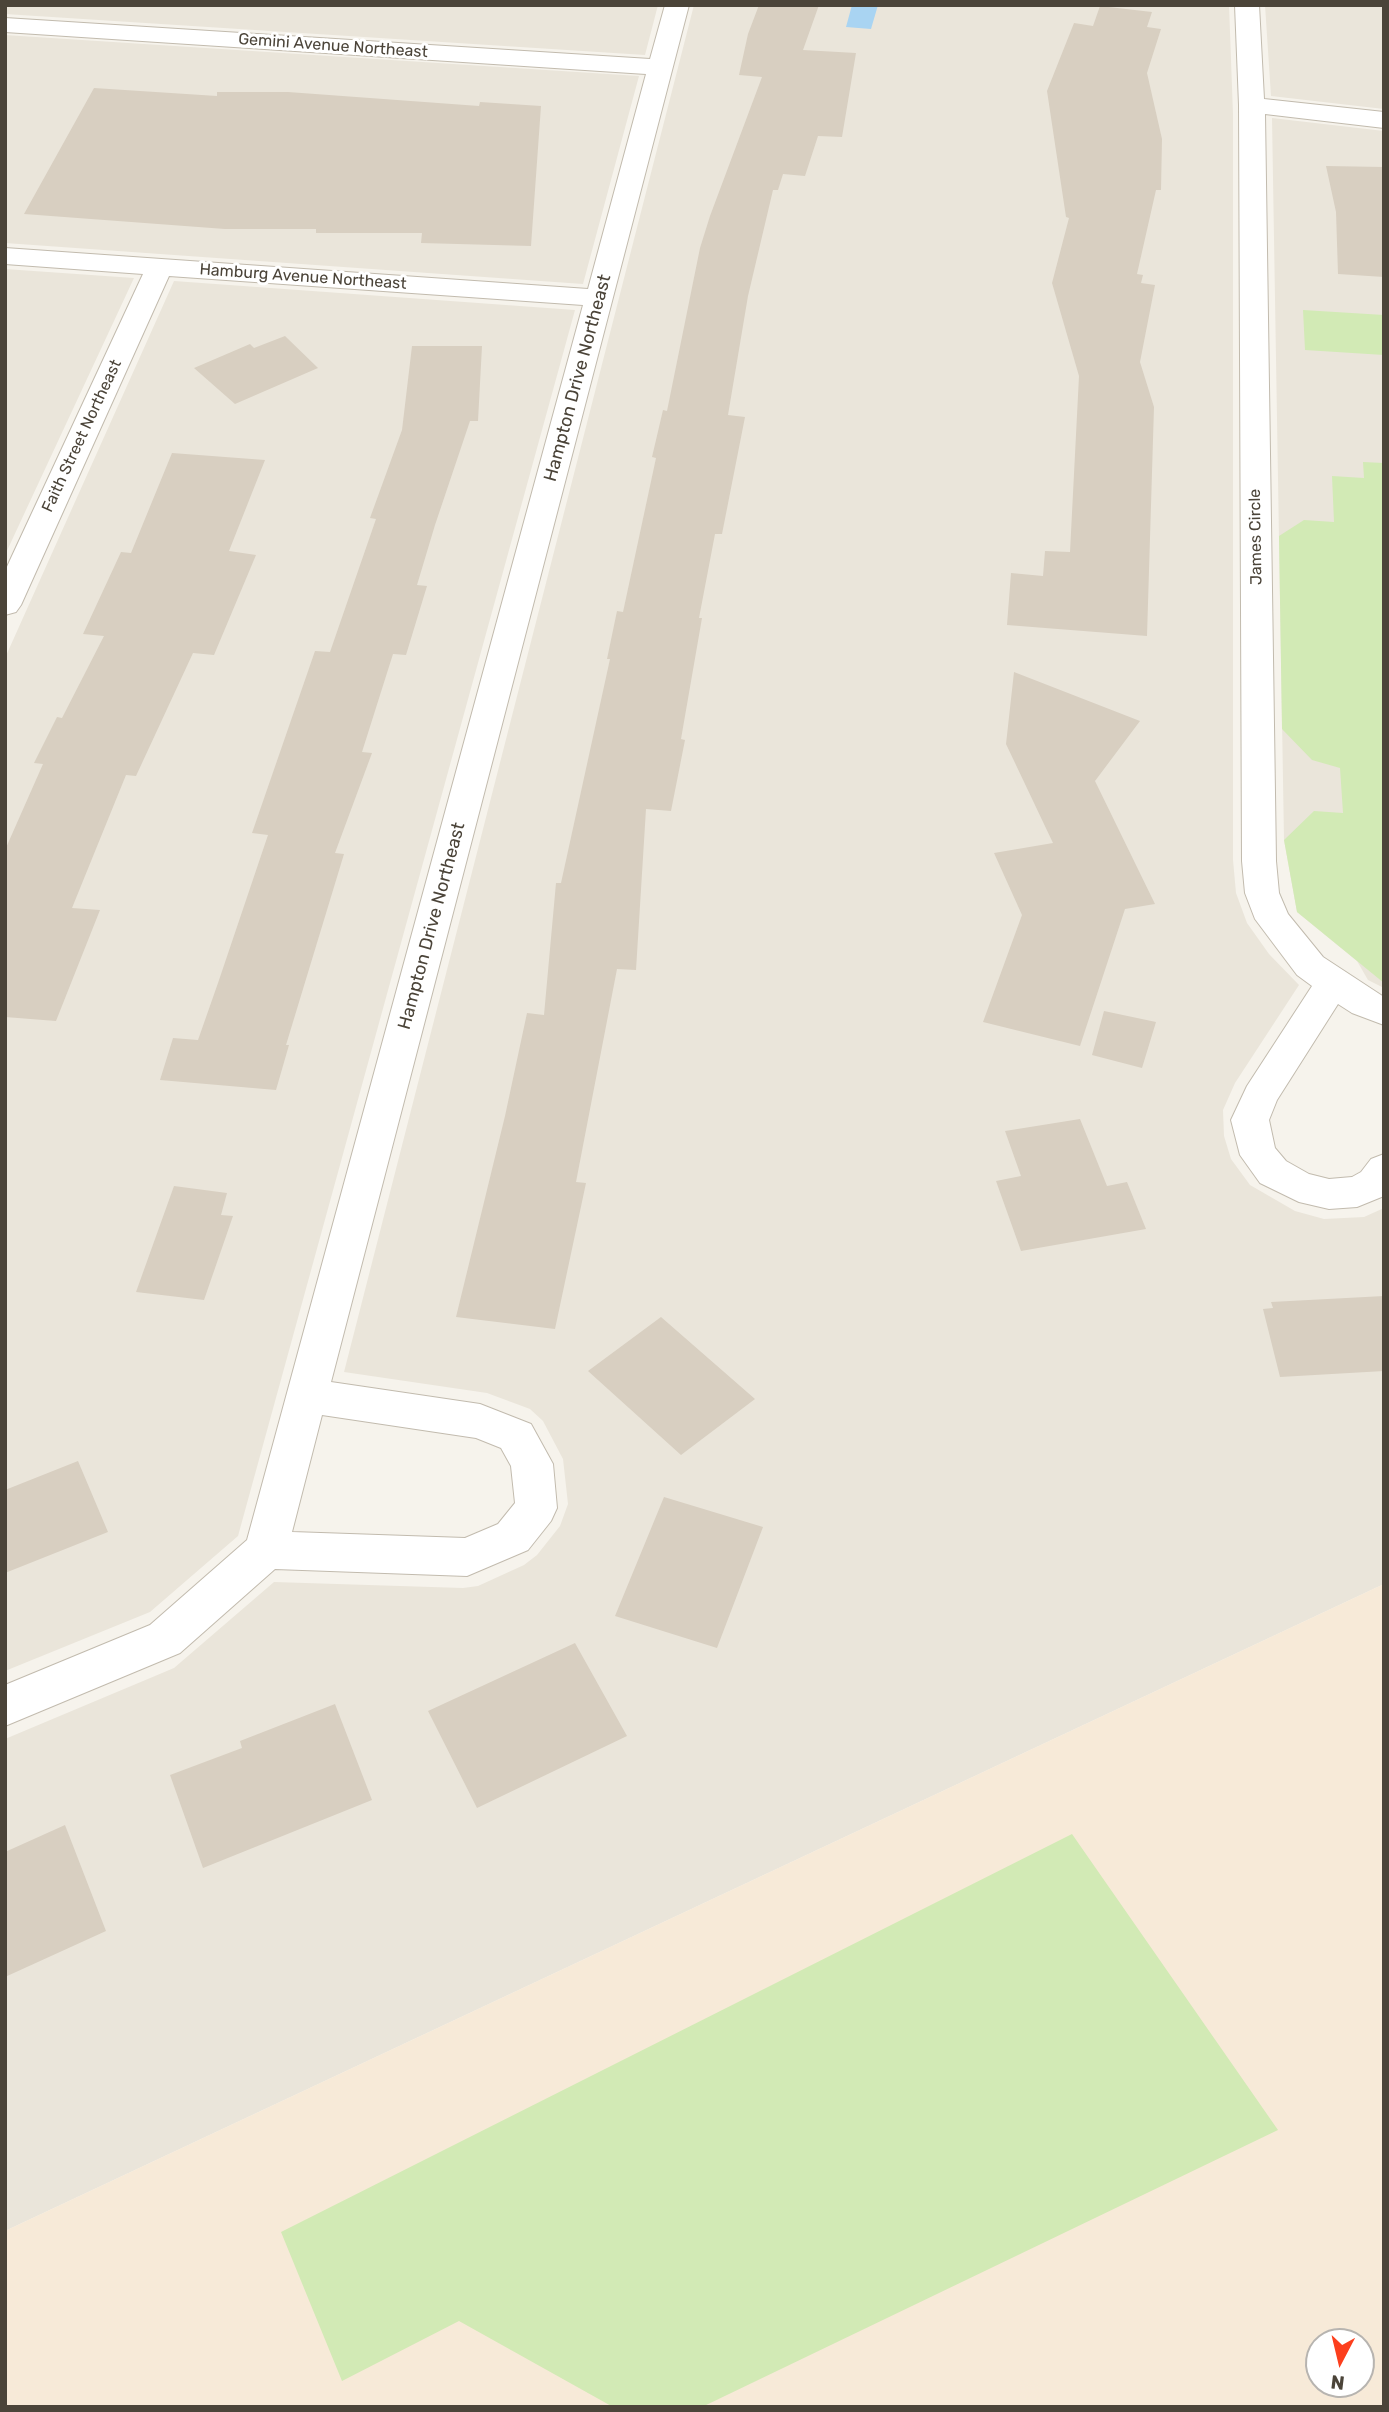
<!DOCTYPE html>
<style>
body{margin:0}
#map{position:relative;width:1389px;height:2412px;overflow:hidden;background:#f6f3ec;font-family:Rubik,sans-serif}
canvas{display:block}
.frame{position:absolute;inset:0;border:7px solid #4b4439;pointer-events:none}
.north{position:absolute;left:1305px;top:2328px;width:70px;height:70px;box-sizing:border-box;background:#fff;border:2px solid #b7b4b0;border-radius:50%;rotate:187deg;font-size:19px;font-weight:700;line-height:28px;text-align:center;color:#4b4439}
.north::after{content:'';display:block;margin:auto;width:24px;height:32px;background:#fc3f1d;clip-path:polygon(50% 0,100% 100%,50% 72%,0 100%)}
</style>
<div id="map">
<canvas width="1389" height="2412"></canvas>
<div class="frame"></div>
<div class="north">N</div>
</div>
<script>
const g = document.querySelector('canvas').getContext('2d');
g.lineJoin = 'round';
function paint(path, color) { g.fillStyle = color; g.fill(path, 'evenodd'); }
const shape = rows => new Path2D(rows.map(r => 'M' + r).join(''));
function stroke(path, color, width, dash) { g.strokeStyle = color; g.lineWidth = width; g.lineCap = dash ? 'butt' : 'round'; g.setLineDash(dash || []); g.stroke(path); }
function label(font, color, halo, rows, align = 'center') {
  g.font = font + ' Rubik,sans-serif'; g.lineWidth = 6; g.setLineDash([]); g.textBaseline = 'middle'; g.strokeStyle = halo; g.fillStyle = color; for (const [text, x, y, turn = 0] of rows) {
    g.save(); g.translate(x, y); g.rotate((+turn || 0) * Math.PI / 180); g.textAlign = isNaN(turn) ? turn : align; if (halo) g.strokeText(text, 0, 0); g.fillText(text, 0, 0); g.restore();
  }
}
const residential = shape([
 [5,5,658,5,645,55,5,14],
 [694,5,1229,5,1233,114,1233,860,1236,893,1247,923,1269,954,1299,985,1235,1083,1223,1110,1224,1136,1231,1159,1250,1185,1295,1211,1324,1219,1364,1217,1384,1208,1384,1584,5,2231,5,1739,174,1668,274,1582,463,1588,478,1586,524,1565,537,1555,560,1526,568,1504,563,1459,543,1421,530,1409,487,1393,344,1372],
 [1265,5,1384,5,1384,109,1271,96],
 [5,35,639,76,583,284,5,243],
 [1272,118,1384,131,1384,988,1368,980,1357,961,1297,912,1284,840],
 [5,269,134,278,5,555],
 [174,281,575,310,238,1536,150,1612,5,1671,5,658]
]);
const commercial = shape([
 [1384,1584,1384,2407,5,2407,5,2231],
 [1319,2342,1361,2342,1361,2384,1319,2384]
]);
const green = shape([
 [1303,310,1384,315,1384,355,1305,350],
 [1363,462,1384,463,1384,983,1297,912,1284,840,1314,811,1343,813,1340,768,1312,760,1282,729,1279,536,1304,520,1334,522,1332,476,1364,478],
 [1072,1834,1278,2130,702,2407,613,2407,459,2321,342,2381,281,2232]
]);
const water = shape([
 [852,5,878,5,871,29,846,27]
]);
const building = shape([
 [759,5,819,5,803,50,856,53,842,137,818,136,805,176,783,174,778,190,773,190,748,296,728,415,745,417,722,534,715,534,699,618,702,618,681,739,685,740,671,811,646,809,636,970,617,969,576,1182,586,1183,555,1329,456,1317,505,1116,527,1013,544,1015,556,883,561,883,610,659,607,659,617,611,623,612,656,458,652,457,663,410,667,411,700,248,710,216,762,77,739,75,748,34],
 [1100,6,1152,12,1147,27,1161,29,1147,73,1162,139,1161,190,1156,190,1137,274,1143,275,1141,283,1155,285,1140,362,1154,407,1147,636,1007,625,1011,573,1043,576,1045,551,1070,552,1079,376,1052,283,1069,218,1066,217,1047,91,1074,23,1093,26],
 [94,88,217,96,217,92,288,92,479,106,480,102,541,106,531,246,421,243,422,233,316,233,316,229,225,229,24,214],
 [1326,166,1384,167,1384,277,1338,274,1336,212],
 [285,336,318,368,235,404,194,368,250,344,254,348],
 [412,346,482,346,478,421,470,421,435,525,417,585,427,586,406,655,393,654,362,752,372,753,335,853,344,854,286,1045,289,1045,276,1090,160,1080,173,1038,198,1040,218,983,268,835,252,833,315,651,330,652,376,519,370,518,402,430],
 [172,453,265,460,229,551,256,555,214,655,193,653,136,776,126,775,72,908,100,910,56,1021,5,1017,5,850,43,764,34,763,57,717,62,718,104,636,83,634,121,552,131,553],
 [1014,672,1140,721,1095,781,1155,904,1125,909,1080,1046,983,1022,1022,915,994,853,1053,843,1006,744],
 [1104,1011,1156,1022,1142,1068,1092,1055],
 [1080,1119,1107,1186,1127,1182,1146,1229,1021,1251,996,1181,1021,1176,1005,1131],
 [174,1186,227,1193,221,1215,233,1216,204,1300,136,1292],
 [1384,1296,1384,1371,1280,1377,1263,1309,1273,1308,1271,1302],
 [661,1317,755,1399,681,1455,588,1371],
 [78,1461,108,1532,5,1573,5,1490],
 [664,1497,763,1527,717,1648,615,1616],
 [575,1643,627,1736,477,1808,428,1711],
 [335,1704,372,1800,203,1868,170,1775,242,1748,240,1741],
 [65,1825,106,1931,5,1977,5,1852]
]);
const minor = shape([
 [665,5,689,5,331,1382,480,1404,531,1424,553,1464,557,1508,551,1521,528,1550,467,1576,275,1569,180,1653,5,1726,5,1685,150,1625,247,1540,583,305,169,276,21,605,16,612,5,615,5,571,143,274,5,264,5,248,588,289,646,74,5,32,5,18,650,59,665,5],
 [322,1415,476,1438,501,1448,511,1466,515,1503,498,1524,465,1538,292,1532,322,1415],
 [1235,5,1259,5,1264,99,1384,112,1384,128,1265,114,1276,861,1279,893,1288,914,1323,957,1384,997,1384,1025,1352,1013,1338,1004,1277,1100,1269,1120,1275,1148,1286,1161,1309,1174,1329,1179,1352,1177,1361,1172,1371,1159,1384,1154,1384,1196,1357,1207,1329,1209,1299,1202,1260,1183,1240,1155,1231,1120,1247,1086,1312,986,1297,975,1255,919,1245,893,1242,861,1239,105,1235,5]
]);
const farStreetnames = [
 ["Gemini Avenue Northeast",333,46,4],
 ["Hamburg Avenue Northeast",303,277,4],
 ["Faith Street Northeast",82,436,-65],
 ["James Circle",1256,537,-91]
];
const streetNames = [
 ["Hampton Drive Northeast",578,378,-75],
 ["Hampton Drive Northeast",432,926,-75]
];
paint(residential, '#eae5da');
paint(commercial, '#f7ead8');
paint(green, '#d2eab5');
paint(water, '#a9d4f2');
paint(building, '#d8cfc1');
stroke(minor, '#c2bbae', 2);
paint(minor, '#fff');
label('16px', '#4b4439', '#fff', farStreetnames);
label('18px', '#4b4439', '#fff', streetNames);
</script>
